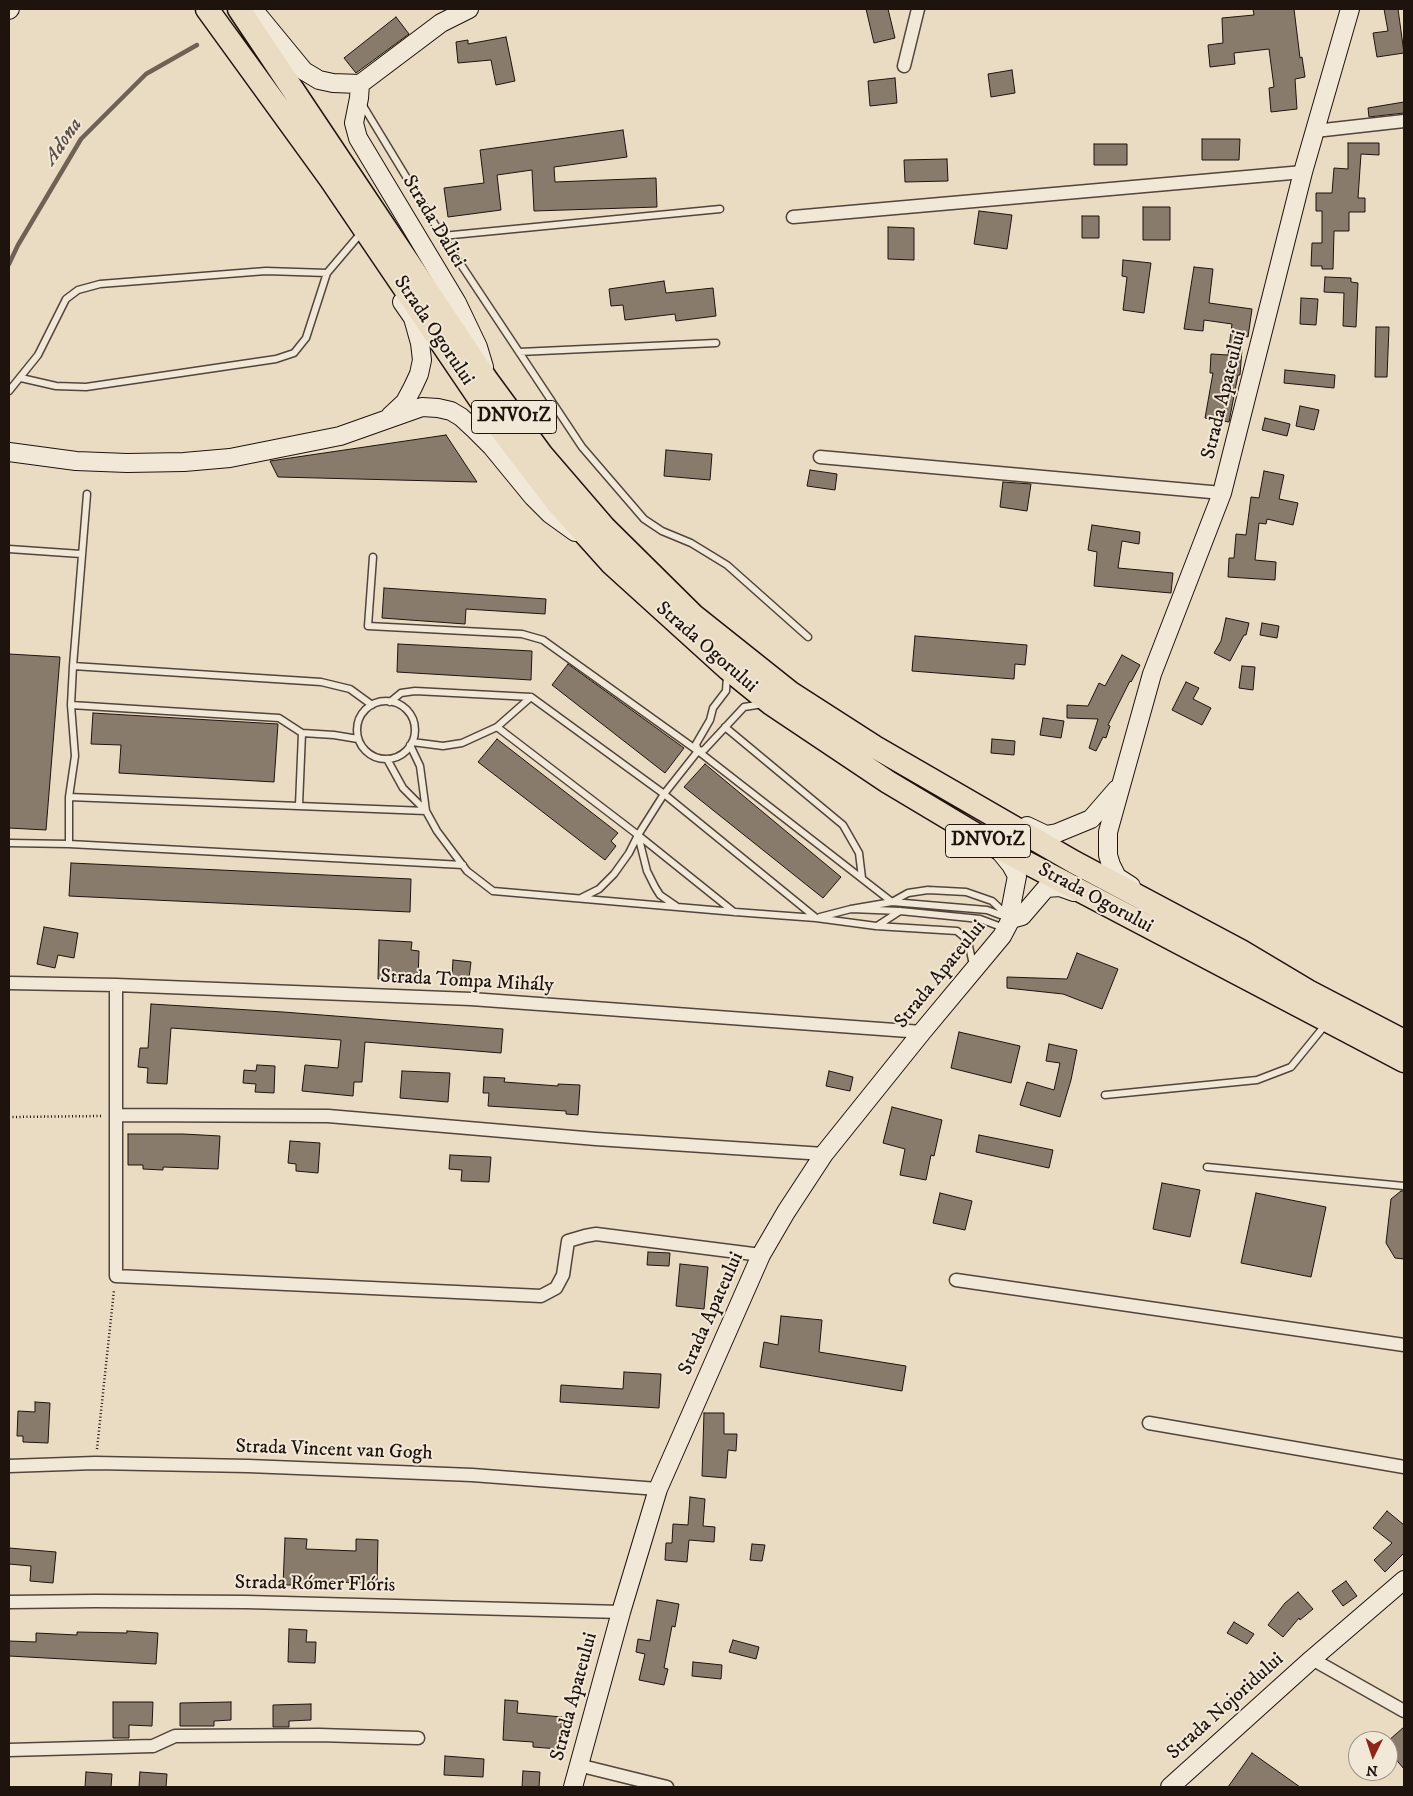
<!DOCTYPE html>
<meta charset="utf-8">
<style>
body{margin:0}
#map{position:relative;width:1413px;height:1796px;overflow:hidden;background:#eadbc3;font-family:"IM FELL DW Pica",serif}
canvas{display:block}
.frame{position:absolute;inset:0;border:10px solid #1f130e;pointer-events:none}
.north{position:absolute;left:1348px;top:1731px;width:50px;height:50px;box-sizing:border-box;background:#f1e8d8;border:1px solid #9d9387;border-radius:50%;rotate:184deg;font-size:14px;font-weight:700;line-height:20px;text-align:center;color:#1f130e}
.north::after{content:'';display:block;margin:auto;width:18px;height:22px;background:#8f2418;clip-path:polygon(50% 0,100% 100%,50% 72%,0 100%)}
</style>
<div id="map">
<canvas width="1413" height="1796"></canvas>
<div class="frame"></div>
<div class="north">N</div>
</div>
<script>
const g = document.querySelector('canvas').getContext('2d');
g.lineJoin = 'round';
const shape = rows => new Path2D(rows.map(r => 'M' + r).join(''));
function stroke(path, color, width, dash) { g.strokeStyle = color; g.lineWidth = width; g.lineCap = dash ? 'butt' : 'round'; g.setLineDash(dash || []); g.stroke(path); }
function paint(path, color) { g.fillStyle = color; g.fill(path, 'evenodd'); }
function label(font, color, halo, rows, align = 'center') {
  g.font = font + ' "IM FELL DW Pica",serif'; g.lineWidth = 4; g.setLineDash([]); g.textBaseline = 'middle'; g.strokeStyle = halo; g.fillStyle = color; for (const [text, x, y, turn = 0] of rows) {
    g.save(); g.translate(x, y); g.rotate((+turn || 0) * Math.PI / 180); g.textAlign = isNaN(turn) ? turn : align; if (halo) g.strokeText(text, 0, 0); g.fillText(text, 0, 0); g.restore();
  }
}
const stream = shape([
 [9,264,18,245,81,139,146,74,197,45]
]);
const building = shape([
 [866,9,888,9,895,38,874,43,866,9],
 [1253,9,1294,9,1300,58,1302,57,1305,77,1295,79,1297,109,1271,112,1269,88,1274,87,1269,49,1234,53,1235,64,1210,67,1208,45,1223,43,1222,18,1254,15,1253,9],
 [1384,9,1398,9,1404,53,1377,57,1373,33,1388,31,1384,9],
 [396,17,409,34,356,73,344,58,396,17],
 [506,37,515,81,496,85,491,60,458,63,456,42,468,40,468,44,506,37],
 [1012,70,1015,93,991,97,988,74,1012,70],
 [895,78,897,103,870,106,868,81,895,78],
 [1404,102,1404,113,1369,117,1368,108,1404,102],
 [623,130,627,157,554,167,555,182,656,178,657,207,534,211,532,170,497,175,501,210,448,217,444,188,484,183,480,150,623,130],
 [1202,139,1240,139,1239,160,1202,160,1202,139],
 [1348,143,1379,143,1379,155,1361,154,1358,198,1365,198,1365,212,1349,212,1349,231,1334,231,1333,269,1322,269,1322,266,1311,266,1312,243,1322,243,1322,211,1316,211,1316,193,1332,193,1334,168,1348,169,1348,143],
 [1094,144,1127,144,1127,165,1094,165,1094,144],
 [947,159,948,181,905,182,904,160,947,159],
 [1143,207,1170,207,1170,240,1143,240,1143,207],
 [979,211,1012,215,1007,249,974,244,979,211],
 [1082,216,1099,216,1099,238,1082,238,1082,216],
 [888,227,914,228,914,260,888,259,888,227],
 [1123,260,1151,263,1144,313,1123,310,1127,277,1122,276,1123,260],
 [1194,267,1213,269,1209,303,1252,309,1248,337,1243,336,1240,375,1238,375,1229,422,1205,418,1213,373,1210,373,1211,354,1228,355,1232,324,1204,320,1203,331,1184,329,1194,267],
 [1325,277,1351,278,1351,282,1358,283,1356,327,1343,326,1344,293,1324,292,1325,277],
 [664,281,666,293,713,288,716,316,676,321,675,314,625,320,623,305,611,306,609,289,664,281],
 [1301,298,1318,299,1316,325,1300,324,1301,298],
 [1376,327,1389,327,1387,377,1375,377,1376,327],
 [1285,370,1335,375,1334,388,1284,383,1285,370],
 [1300,406,1319,410,1314,430,1296,426,1300,406],
 [1265,418,1290,424,1287,436,1262,430,1265,418],
 [446,435,477,482,278,477,270,461,446,435],
 [666,450,712,454,710,480,664,476,666,450],
 [810,470,837,474,835,490,807,486,810,470],
 [1264,471,1284,475,1279,499,1298,503,1293,525,1267,519,1266,524,1259,523,1255,560,1276,562,1275,580,1228,577,1229,558,1234,558,1236,534,1246,535,1251,497,1259,498,1264,471],
 [1003,482,1031,484,1027,511,1000,507,1003,482],
 [1092,525,1140,532,1139,544,1122,541,1118,568,1173,573,1171,593,1094,586,1097,552,1088,550,1092,525],
 [384,588,546,599,545,614,466,609,465,624,382,618,384,588],
 [1226,618,1249,623,1246,635,1244,635,1230,661,1214,653,1221,641,1226,618],
 [1262,623,1279,626,1277,638,1260,635,1262,623],
 [915,636,1027,645,1025,665,1015,664,1014,679,912,671,915,636],
 [398,644,532,651,531,680,397,672,398,644],
 [9,654,60,657,46,830,9,828,9,654],
 [1122,655,1140,665,1131,682,1130,681,1108,725,1110,726,1106,738,1103,737,1096,751,1089,748,1098,719,1067,718,1067,705,1088,706,1099,683,1105,686,1122,655],
 [568,664,684,748,665,773,552,685,568,664],
 [1242,666,1255,667,1253,690,1239,688,1242,666],
 [1186,682,1199,688,1193,699,1211,708,1202,725,1172,710,1186,682],
 [93,713,278,724,274,782,119,773,121,745,91,744,93,713],
 [1043,718,1064,721,1061,738,1040,735,1043,718],
 [497,739,618,833,611,841,616,846,605,860,478,762,497,739],
 [992,739,1015,741,1014,755,991,753,992,739],
 [705,764,841,877,823,898,684,787,705,764],
 [71,863,411,879,410,912,69,896,71,863],
 [44,927,78,933,74,958,58,955,55,968,37,964,44,927],
 [379,940,412,942,411,950,419,951,418,980,378,979,379,940],
 [1077,953,1118,969,1102,1009,1063,994,1007,988,1007,977,1067,979,1077,953],
 [453,960,471,962,469,978,452,977,453,960],
 [151,1004,283,1012,503,1029,501,1053,365,1042,362,1082,354,1082,353,1096,302,1091,305,1065,338,1068,341,1040,171,1028,167,1084,147,1083,148,1068,138,1067,140,1048,148,1048,151,1004],
 [959,1032,1020,1046,1011,1083,951,1068,959,1032],
 [1049,1044,1077,1050,1071,1080,1060,1117,1020,1105,1027,1082,1054,1090,1060,1063,1046,1061,1049,1044],
 [257,1065,275,1066,274,1093,255,1092,256,1084,243,1083,244,1070,256,1071,257,1065],
 [402,1071,450,1073,448,1102,400,1098,402,1071],
 [829,1071,853,1077,850,1091,826,1086,829,1071],
 [484,1077,505,1078,504,1082,558,1086,558,1084,580,1085,578,1115,566,1114,566,1111,488,1106,489,1093,483,1093,484,1077],
 [892,1107,942,1120,934,1156,931,1155,926,1180,900,1175,905,1149,883,1143,892,1107],
 [128,1134,183,1134,220,1136,218,1169,163,1167,163,1170,143,1169,143,1165,128,1165,128,1134],
 [979,1135,1053,1150,1049,1168,976,1152,979,1135],
 [290,1141,320,1143,318,1173,296,1171,296,1164,288,1163,290,1141],
 [450,1155,491,1157,489,1182,461,1181,462,1170,449,1169,450,1155],
 [1162,1183,1200,1190,1190,1237,1153,1229,1162,1183],
 [1401,1191,1404,1191,1404,1259,1395,1258,1386,1243,1391,1199,1401,1191],
 [940,1193,972,1201,965,1230,933,1223,940,1193],
 [1256,1193,1326,1207,1311,1277,1241,1263,1256,1193],
 [648,1252,670,1253,669,1266,647,1265,648,1252],
 [680,1264,708,1267,704,1309,676,1306,680,1264],
 [781,1316,822,1320,819,1352,906,1366,902,1391,760,1367,764,1342,778,1345,781,1316],
 [624,1372,661,1374,659,1408,560,1402,561,1385,623,1389,624,1372],
 [35,1402,50,1403,48,1443,23,1442,23,1436,17,1436,18,1411,35,1412,35,1402],
 [704,1413,724,1413,724,1434,737,1434,736,1451,728,1450,726,1478,702,1476,704,1413],
 [690,1497,705,1499,703,1526,715,1527,714,1542,689,1540,687,1562,665,1560,666,1543,672,1543,673,1524,688,1525,690,1497],
 [1387,1511,1404,1525,1404,1553,1385,1572,1374,1560,1392,1543,1373,1528,1387,1511],
 [285,1538,307,1539,306,1549,356,1551,356,1539,378,1540,377,1583,332,1582,332,1585,283,1585,285,1538],
 [752,1544,765,1545,762,1561,750,1560,752,1544],
 [9,1548,56,1552,53,1583,30,1581,31,1566,9,1564,9,1548],
 [1346,1581,1357,1596,1343,1606,1332,1591,1346,1581],
 [1298,1592,1313,1609,1300,1620,1299,1618,1283,1637,1268,1625,1285,1603,1298,1592],
 [657,1600,679,1604,675,1627,672,1626,664,1668,668,1669,664,1685,639,1680,645,1654,636,1652,638,1639,650,1641,657,1600],
 [1234,1622,1254,1634,1247,1644,1227,1633,1234,1622],
 [289,1629,307,1630,306,1642,316,1642,315,1663,288,1662,289,1629],
 [127,1631,158,1633,156,1664,9,1656,9,1641,36,1642,36,1633,77,1635,77,1632,127,1633,127,1631],
 [733,1640,759,1647,756,1659,729,1652,733,1640],
 [693,1662,722,1665,721,1679,692,1676,693,1662],
 [505,1700,518,1701,517,1713,562,1717,559,1749,533,1747,533,1742,503,1740,505,1700],
 [113,1702,153,1702,152,1726,129,1725,129,1738,113,1738,113,1702],
 [231,1702,231,1720,214,1721,214,1726,180,1726,180,1703,231,1702],
 [311,1704,311,1720,289,1721,289,1727,273,1727,273,1705,311,1704],
 [1404,1727,1404,1769,1388,1750,1388,1741,1404,1727],
 [1252,1753,1300,1787,1228,1787,1252,1753],
 [445,1756,484,1759,483,1777,444,1775,445,1756],
 [523,1771,540,1772,539,1787,522,1787,523,1771],
 [86,1772,112,1774,111,1787,85,1787,86,1772],
 [140,1772,167,1774,166,1787,139,1787,140,1772]
]);
const path = shape([
 [9,1117,102,1116],
 [97,1449,114,1290]
]);
const lane = shape([
 [362,104,442,236,582,447,644,519,662,531,691,543,727,565,808,637],
 [442,236,720,209],
 [519,352,716,343],
 [21,378,56,386,86,387,276,359,294,353,306,338,327,273,361,233],
 [9,391,38,355,66,299,78,290,100,284,266,271,327,273],
 [9,549,81,554],
 [373,557,368,626,522,634,543,640,698,751,892,902,851,909],
 [73,666,87,494],
 [727,676,726,691,713,708,710,720,696,744,698,751,704,750,744,707,763,704],
 '357 730a29 29 0 1 1 58 0a29 29 0 1 1-58 0Z',
 [390,702,401,693,415,691,531,697,664,794,815,917],
 [71,705,279,718,302,733],
 [497,727,638,835,734,912],
 [725,727,843,825,859,853,862,878],
 [412,742,443,746,462,743,497,727,531,697],
 [410,745,420,766,426,811],
 [387,759,403,788,426,811,437,831,467,871,493,891,735,912,816,918,876,926,957,931,964,937,969,946,973,965],
 [69,797,426,811],
 [299,805,302,733,334,735,358,739],
 [638,835,647,871,655,887,660,895,676,906],
 [9,843,69,844,463,865],
 [69,844,69,797,75,756,71,705,73,666,321,682,350,689,372,705],
 [928,890,966,892,992,901,1011,919,987,910,892,902,908,893,928,890],
 [581,898,599,889,614,874,629,853,638,835,664,794,698,751],
 [820,917,851,909,900,911,980,919,1004,928],
 [877,926,900,911],
 [1105,1095,1257,1080,1291,1067,1326,1024],
 [1207,1167,1404,1186]
]);
const street = shape([
 [904,66,918,9],
 [1315,131,1404,121],
 [793,217,1303,172],
 [820,457,1222,493],
 [9,983,116,985,471,999,922,1032],
 [116,985,116,1276,541,1296,556,1288,563,1275,568,1241,585,1236,596,1234,761,1255],
 [117,1115,328,1116,596,1139,824,1154],
 [956,1280,1404,1345],
 [1149,1423,1404,1467],
 [9,1466,95,1463,248,1466,472,1475,658,1489],
 [9,1602,95,1601,246,1602,621,1612],
 [1312,1659,1404,1711],
 [9,1750,153,1746,175,1736,319,1735,418,1738],
 [578,1765,667,1787]
]);
const secondary = shape([
 [253,9,304,71,319,80,333,83,360,84,441,23,469,9],
 [9,10,10,9],
 [360,84,359,98,354,123,358,138,457,303,478,347,484,367],
 [390,416,405,402,413,387,419,374,422,360,420,343,413,318,402,302],
 [9,452,76,461,127,463,184,462,230,458,340,436,422,407,438,408,451,411,461,417,475,430,492,447,533,497,550,514,575,532],
 [1027,826,1046,835,1057,833,1091,819,1117,789],
 [1131,886,1117,877,1111,865,1108,855,1108,832,1152,674,1222,493,1303,172,1350,9],
 [1011,919,1022,916,1046,888,1060,887,1074,892],
 [573,1787,621,1612,658,1489,761,1255,786,1212,824,1154,922,1032,1002,936,1011,919,1011,907,1017,876,1011,865,998,849],
 [1170,1787,1312,1659,1404,1580]
]);
const highway = shape([
 [207,9,331,180,493,419,558,504,611,563,728,669,770,703,888,782,995,846,1404,1061],
 [239,9,487,380,542,455,604,527,693,615,791,693,875,747,1074,862,1241,951,1308,991,1404,1041]
]);
const shields = [
 [514,417,85],
 [988,841,85]
];
const shieldNames = [
 ["DNVO1Z",514,417],
 ["DNVO1Z",988,841]
];
const streetNames = [
 ["Strada Daliei",433,222,59],
 ["Strada Ogorului",433,331,56],
 ["Strada Apateului",1225,395,-76],
 ["Strada Ogorului",706,648,41],
 ["Strada Ogorului",1095,899,28],
 ["Strada Apateului",941,975,-51],
 ["Strada Tompa Mihály",467,982,3],
 ["Strada Apateului",712,1314,-66],
 ["Strada Vincent van Gogh",334,1451,2],
 ["Strada Rómer Flóris",315,1585,1],
 ["Strada Apateului",575,1697,-75],
 ["Strada Nojoridului",1226,1707,-42]
];
const waterNames = [
 ["Adona",64,142,-55]
];
stroke(stream, '#6f6255', 4.5);
paint(building, '#897b6c');
stroke(building, '#1f130e', 1);
stroke(lane, '#52453b', 9);
stroke(street, '#52453b', 15);
stroke(secondary, '#1f130e', 20);
stroke(highway, '#1f130e', 25);
stroke(path, '#1f130e', 2.5, [1, 2.5]);
stroke(lane, '#f1e8d8', 6);
stroke(street, '#f1e8d8', 12);
stroke(secondary, '#f1e8d8', 18);
stroke(highway, '#eadbc3', 22);
for (const [x, y, w] of shields) { const box = new Path2D(); box.roundRect(x - w / 2, y - 16.5, w, 33, 4); g.fillStyle = '#f1e8d8'; g.fill(box); stroke(box, '#1f130e', 1); }
label('bold 19px', '#1f130e', null, shieldNames);
label('20px', '#1f130e', '#f1e8d8', streetNames);
label('italic 21px', '#5b4e44', '#f1e8d8', waterNames);
</script>
